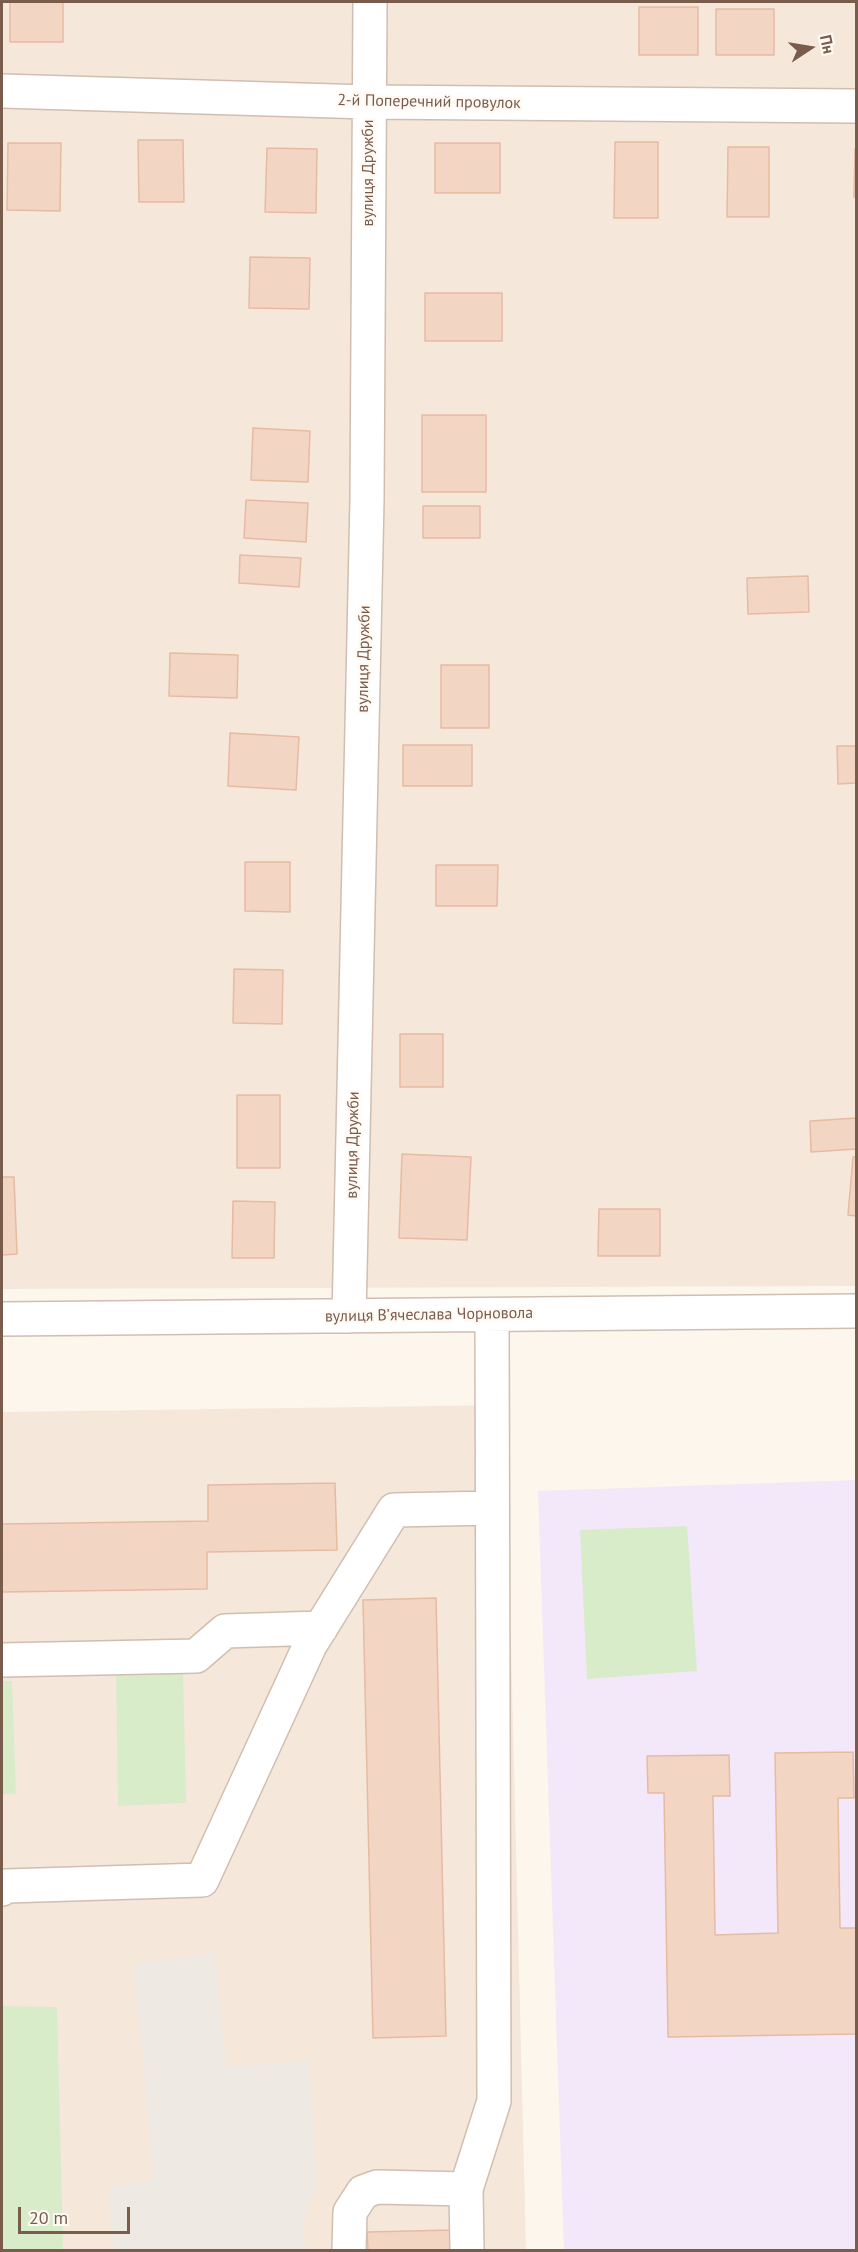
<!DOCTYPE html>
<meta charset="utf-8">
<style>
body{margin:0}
#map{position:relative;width:858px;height:2252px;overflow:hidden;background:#fdf6ec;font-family:"PT Sans",sans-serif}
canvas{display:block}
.frame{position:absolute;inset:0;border:3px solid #7a5c4d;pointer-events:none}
.north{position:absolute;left:780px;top:18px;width:60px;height:60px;-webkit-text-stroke:4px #fffaf3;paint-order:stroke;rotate:78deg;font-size:16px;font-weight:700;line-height:24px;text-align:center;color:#7a5c4d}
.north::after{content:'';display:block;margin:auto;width:21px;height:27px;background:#7a5c4d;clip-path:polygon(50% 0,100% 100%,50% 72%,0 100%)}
.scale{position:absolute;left:18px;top:2207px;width:112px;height:27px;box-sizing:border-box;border:3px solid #7a5c4d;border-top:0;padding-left:8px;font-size:18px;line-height:21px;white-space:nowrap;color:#7a5c4d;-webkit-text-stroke:4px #fffaf3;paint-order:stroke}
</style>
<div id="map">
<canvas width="858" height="2252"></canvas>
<div class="frame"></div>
<div class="north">Пн</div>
<div class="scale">20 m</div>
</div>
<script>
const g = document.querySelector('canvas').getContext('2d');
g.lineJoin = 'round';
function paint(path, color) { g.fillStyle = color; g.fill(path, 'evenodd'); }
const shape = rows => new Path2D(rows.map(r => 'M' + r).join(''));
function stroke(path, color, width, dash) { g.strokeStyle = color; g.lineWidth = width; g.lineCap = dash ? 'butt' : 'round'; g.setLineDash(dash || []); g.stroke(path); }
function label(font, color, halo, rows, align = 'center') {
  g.font = font + ' "PT Sans",sans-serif'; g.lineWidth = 5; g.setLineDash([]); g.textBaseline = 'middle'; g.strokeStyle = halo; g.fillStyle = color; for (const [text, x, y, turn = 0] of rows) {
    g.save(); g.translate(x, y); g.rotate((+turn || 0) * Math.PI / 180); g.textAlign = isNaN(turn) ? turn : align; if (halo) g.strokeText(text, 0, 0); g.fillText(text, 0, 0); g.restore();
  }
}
const residential = shape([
 [2,2,856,2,856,1286,2,1289],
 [505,1405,526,2250,2,2250,2,1412]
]);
const industrial = shape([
 [215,1953,226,2067,309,2060,317,2181,303,2222,306,2250,114,2250,107,2188,154,2179,134,1965]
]);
const education = shape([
 [856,1480,856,2250,564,2250,538,1491]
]);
const green = shape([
 [687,1526,697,1671,587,1679,580,1530],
 [116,1669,183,1670,186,1803,118,1806],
 [2,1681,12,1681,16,1794,2,1794],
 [2,2006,57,2007,63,2250,2,2250]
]);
const building = shape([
 [10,2,63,2,63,42,10,42,10,2],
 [639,7,698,7,698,55,639,55,639,7],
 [716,9,774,9,774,55,716,55,716,9],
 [138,140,183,140,184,202,139,202,138,140],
 [615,142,658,142,658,218,614,218,615,142],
 [8,143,61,143,60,211,7,210,8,143],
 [435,143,500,143,500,193,435,193,435,143],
 [728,147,769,147,769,217,727,217,728,147],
 [267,148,317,149,316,213,265,212,267,148],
 [855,149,856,149,856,197,854,197,855,149],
 [250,257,310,258,309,309,249,308,250,257],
 [425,293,502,293,502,341,425,341,425,293],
 [422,415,486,415,486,492,422,492,422,415],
 [253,428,310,431,308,482,251,480,253,428],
 [246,500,308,503,306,542,244,538,246,500],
 [423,506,480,506,480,538,423,538,423,506],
 [240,555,301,558,299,587,239,583,240,555],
 [808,576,809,612,748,614,747,578,808,576],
 [170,653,238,655,237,698,169,696,170,653],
 [441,665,489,665,489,728,441,728,441,665],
 [230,733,299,737,296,790,228,786,230,733],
 [403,745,472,745,472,786,403,786,403,745],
 [837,746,856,746,856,783,838,784,837,746],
 [245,862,290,862,290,912,245,911,245,862],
 [436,865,498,865,497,906,436,906,436,865],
 [234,969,283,970,282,1024,233,1023,234,969],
 [400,1034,443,1034,443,1087,400,1087,400,1034],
 [237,1095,280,1095,280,1168,237,1168,237,1095],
 [856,1118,856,1149,811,1152,810,1121,856,1118],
 [402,1154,471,1157,467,1240,399,1238,402,1154],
 [853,1157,856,1157,856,1216,848,1215,853,1157],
 [2,1177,14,1177,17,1254,2,1255,2,1177],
 [233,1201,275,1202,274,1258,232,1258,233,1201],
 [599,1209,660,1209,660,1256,598,1256,599,1209],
 [335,1483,337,1550,207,1552,207,1589,2,1592,2,1524,208,1521,208,1485,335,1483],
 [436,1598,446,2036,373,2038,363,1600,436,1598],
 [853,1752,854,1798,838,1798,840,1928,856,1928,856,2034,668,2037,664,1793,648,1793,647,1756,729,1755,730,1796,713,1796,715,1935,778,1933,775,1753,853,1752],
 [452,2230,453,2250,368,2250,367,2232,452,2230]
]);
const minor = shape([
 [2,91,368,102,856,106],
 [349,1316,367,500,370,2],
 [2,1319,856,1311],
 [2,1660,196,1656,225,1631,321,1628],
 [2,1889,6,1886,202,1880,310,1645,394,1510,492,1508],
 [349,2250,350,2212,363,2192,377,2187,466,2189],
 [467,2250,466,2189,494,2101,492,1315]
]);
const streetNames = [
 ["2-й Поперечний провулок",429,102,1],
 ["вулиця Дружби",368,173,-90],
 ["вулиця Дружби",364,659,-89],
 ["вулиця Дружби",353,1145,-89],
 ["вулиця Вʼячеслава Чорновола",429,1315,-1]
];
paint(residential, '#f5e8da');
paint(industrial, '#efe9e4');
paint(education, '#f3e8fa');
paint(green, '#d8ecc9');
paint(building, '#f3d5c3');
stroke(building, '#e6bba3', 1.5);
stroke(minor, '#d1beb0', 36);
stroke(minor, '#fff', 33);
label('16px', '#7a5c4d', '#fffaf3', streetNames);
</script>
